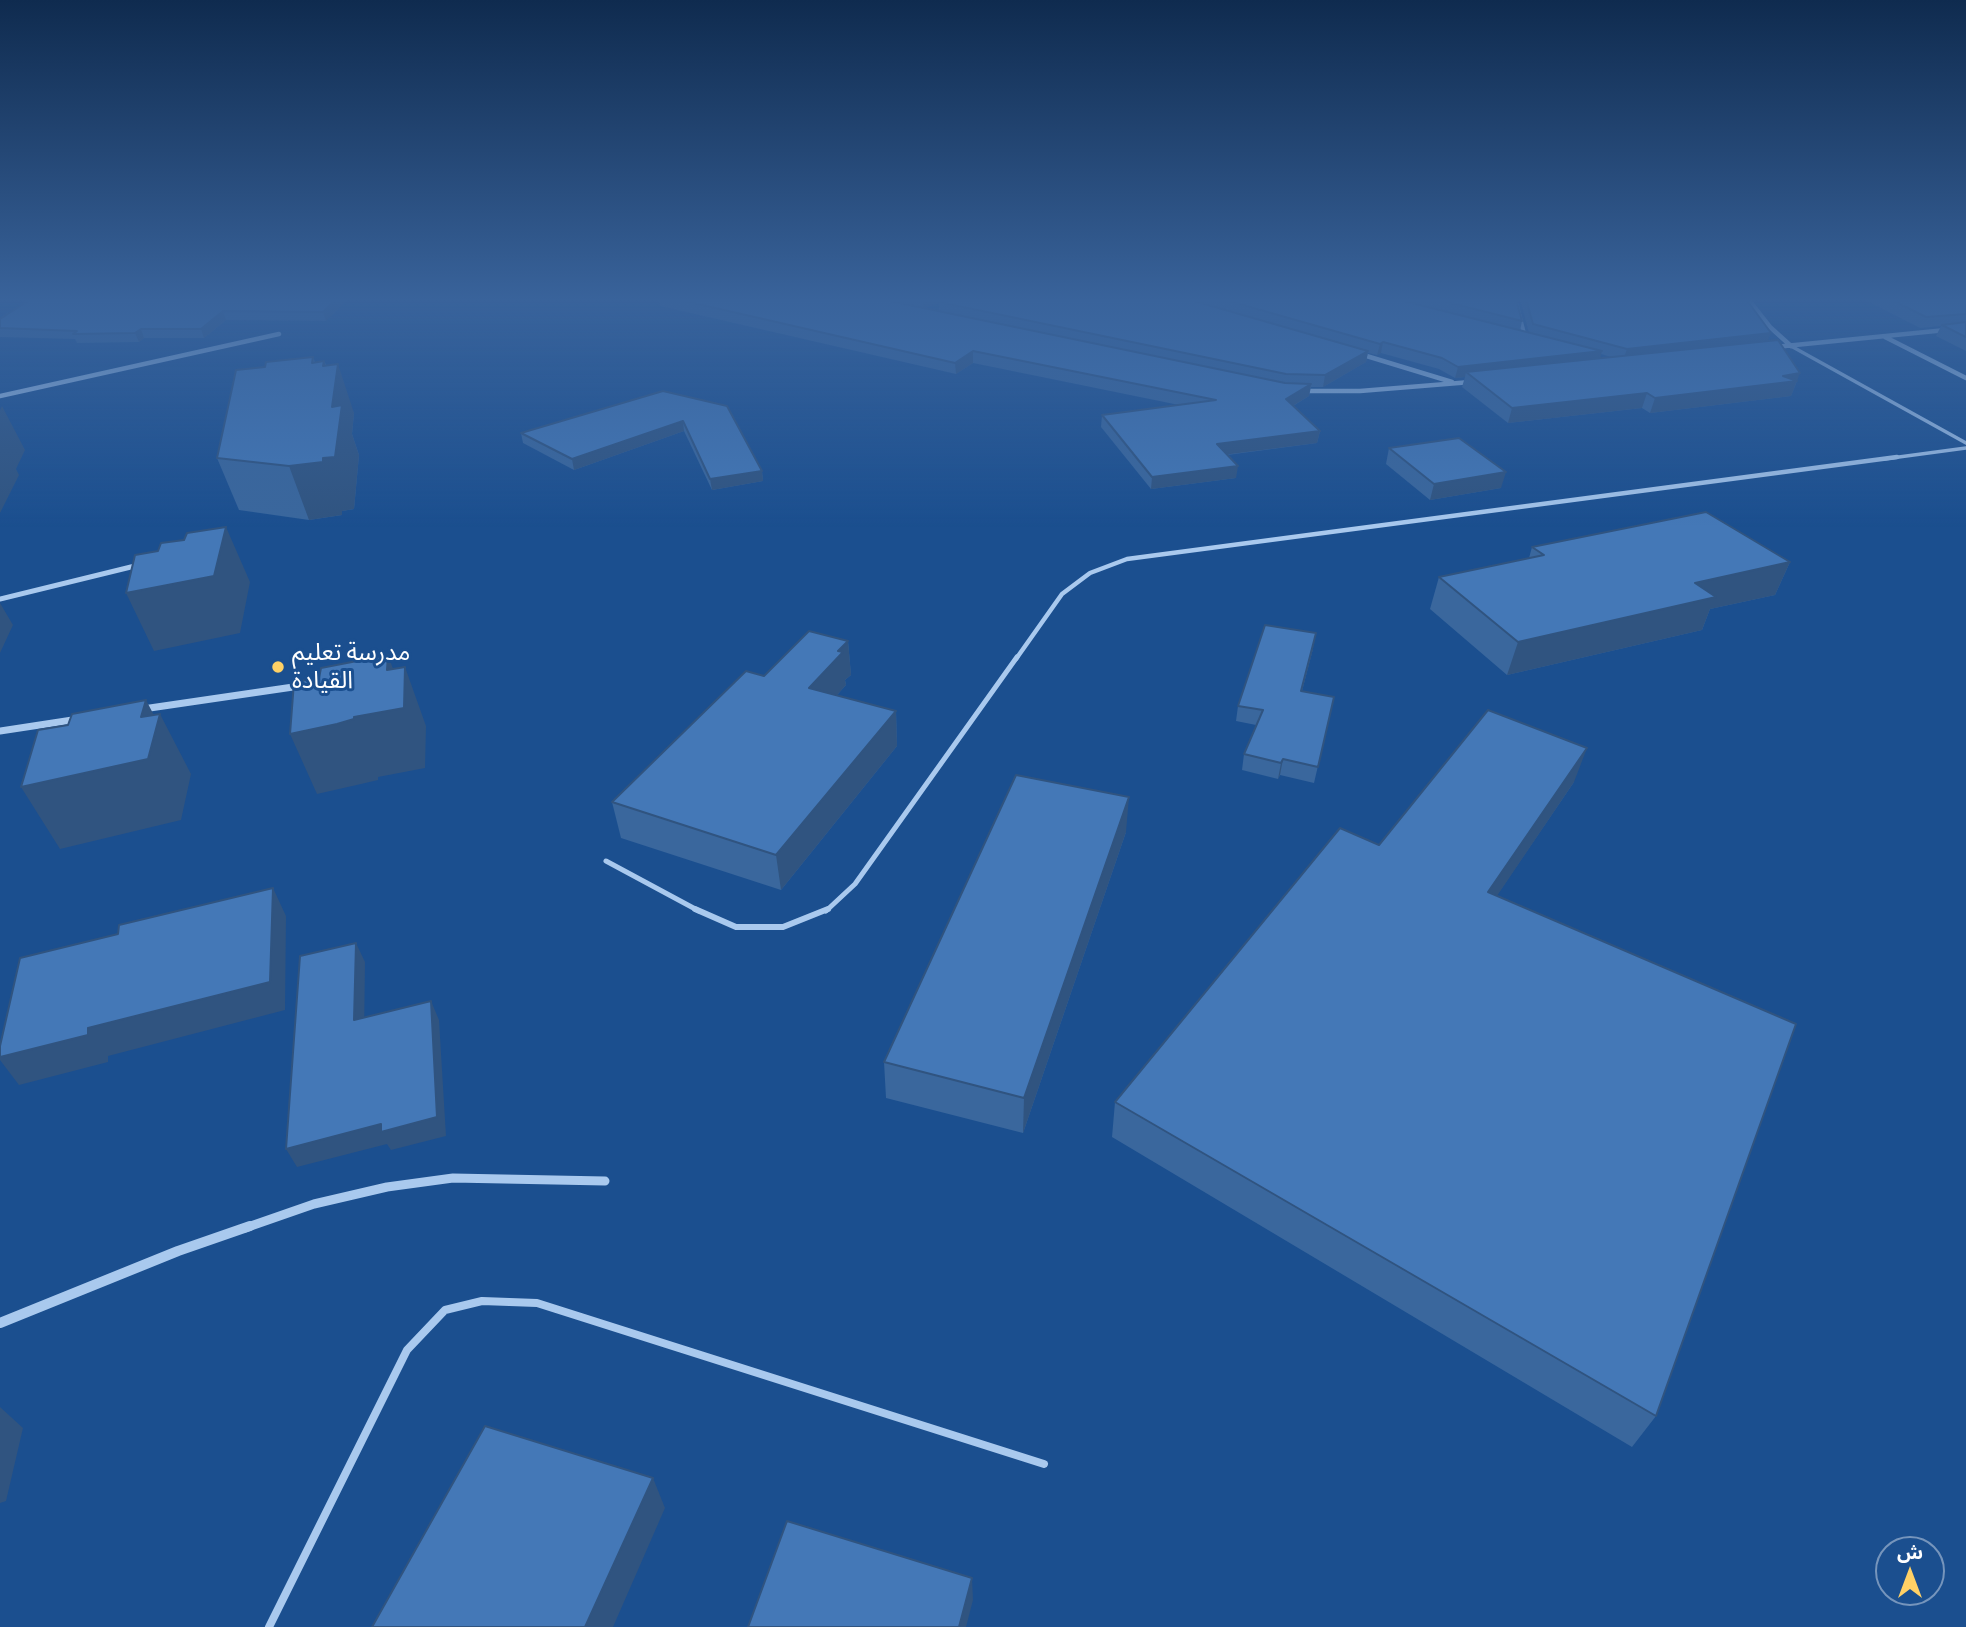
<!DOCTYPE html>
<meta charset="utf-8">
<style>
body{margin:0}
#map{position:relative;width:1966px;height:1627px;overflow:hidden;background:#1b4f8f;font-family:"PT Sans Narrow","Noto Sans Arabic",sans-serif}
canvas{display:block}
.north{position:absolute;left:1875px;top:1536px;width:70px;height:70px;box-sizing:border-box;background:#1b4f8f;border:2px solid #7695bc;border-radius:50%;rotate:0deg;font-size:19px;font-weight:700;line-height:28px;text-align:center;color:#fff}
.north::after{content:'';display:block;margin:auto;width:24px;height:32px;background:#ffd166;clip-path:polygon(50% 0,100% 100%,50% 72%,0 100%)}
</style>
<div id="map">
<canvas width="1966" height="1627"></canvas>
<div class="north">ش</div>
</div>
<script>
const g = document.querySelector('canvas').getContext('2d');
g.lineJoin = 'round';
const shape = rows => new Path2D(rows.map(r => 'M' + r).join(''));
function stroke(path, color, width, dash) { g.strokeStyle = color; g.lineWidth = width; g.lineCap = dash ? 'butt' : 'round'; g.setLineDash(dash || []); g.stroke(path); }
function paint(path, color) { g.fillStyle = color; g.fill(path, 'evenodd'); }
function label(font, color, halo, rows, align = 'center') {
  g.font = font + ' "PT Sans Narrow","Noto Sans Arabic",sans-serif'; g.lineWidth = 6; g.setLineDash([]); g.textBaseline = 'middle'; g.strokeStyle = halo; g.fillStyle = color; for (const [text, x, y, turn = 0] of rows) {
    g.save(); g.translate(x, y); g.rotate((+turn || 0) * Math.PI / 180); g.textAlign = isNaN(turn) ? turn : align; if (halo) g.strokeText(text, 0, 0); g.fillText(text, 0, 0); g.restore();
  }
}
const laneFar4 = shape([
 [1791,346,1966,443],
 [1884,459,1966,448]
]);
const laneFar3 = shape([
 [1016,659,1062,594,1090,573,1127,559,1897,457]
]);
const laneFar2 = shape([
 [606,861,699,911],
 [826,911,855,884,1017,657]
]);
const laneFar1 = shape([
 [695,909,736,927,783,927,828,909]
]);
const lane = shape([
 [269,1627,407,1350,445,1310,482,1301,537,1303,1044,1464]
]);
const streetFar4 = shape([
 [1515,299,1525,338],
 [1748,299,1770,327,1791,346],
 [1885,337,1966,378],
 [1775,347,1966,328],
 [1360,354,1452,382],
 [1302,391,1360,391,1471,382],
 [0,396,279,334]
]);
const streetFar3 = shape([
 [0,599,139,565]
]);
const streetFar2 = shape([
 [143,709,300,686],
 [0,731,79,719]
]);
const streetFar1 = shape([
 [245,1228,314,1204,387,1187,453,1178,605,1181]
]);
const street = shape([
 [0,1323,178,1251,250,1226]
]);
const wall = shape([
 [31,299,348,299,326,321,226,320,204,338,144,338,139,342,77,343,75,339,0,337,0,319],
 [659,299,1516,299,1522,321,1520,331,1529,333,1520,299,1746,299,1768,341,1797,381,1791,396,1650,413,1642,408,1508,423,1462,387,1465,377,1455,378,1439,369,1381,353,1377,355,1368,353,1366,362,1323,387,1311,387,1309,396,1293,406,1320,431,1317,443,1227,455,1236,478,1151,489,1101,427,1102,415,1179,405,973,363,956,374,660,306],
 [939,303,939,312,925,309,927,307],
 [1601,354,1611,357,1600,358],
 [1863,299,1966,299,1966,351,1936,336,1941,326,1920,328],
 [313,357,315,362,324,361,354,413,352,434,359,455,354,509,342,511,342,515,309,520,239,510,217,458,265,367],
 [663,391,762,471,763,481,712,490,684,431,574,470,523,443,521,433],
 [1389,448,1501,488,1430,500,1386,464],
 [1532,547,1790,562,1775,595,1710,609,1702,630,1507,675,1430,609,1439,577,1529,558],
 [848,641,851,675,845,680,846,685,837,695,896,711,897,746,781,890,621,838,612,802,764,676],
 [1313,649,1302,691,1334,697,1314,783,1280,775,1278,779,1242,770,1244,754,1256,725,1236,721,1238,706],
 [1574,782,1497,895,1656,1416,1632,1447,1112,1137,1115,1102,1379,845],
 [1126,832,1023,1133,886,1098,884,1062]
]);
const shadedWall = shape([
 [336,299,348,299,326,321,323,312],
 [923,299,948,299,923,309],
 [223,311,226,320,204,338,201,329],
 [141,329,144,338,139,342,135,333],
 [1771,333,1766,345,1623,360,1627,349],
 [1383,342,1381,353,1377,355,1380,344],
 [973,351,973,363,956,374,955,363],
 [1368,351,1366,362,1323,387,1325,375],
 [1602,351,1599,363,1466,372,1465,377,1455,378,1458,367],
 [324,361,334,391,338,364,354,413,352,434,359,455,354,509,342,511,342,515,309,520,289,466,332,407,323,366],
 [1800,373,1791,396,1650,413,1655,398],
 [1311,384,1309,396,1284,411,1286,399],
 [1647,393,1642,408,1508,423,1512,408],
 [2,406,25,450,16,469,19,475,0,513,0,410],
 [683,421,684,431,574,470,572,459],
 [1320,431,1317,443,1215,456,1217,444],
 [1238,466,1236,478,1151,489,1152,477],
 [762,471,763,481,712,490,710,479],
 [1506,472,1501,488,1430,500,1434,484],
 [226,527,250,582,240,633,154,651,126,593],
 [1790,562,1775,595,1710,609,1702,630,1507,675,1518,642,1695,583],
 [0,603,13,625,0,653],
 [1316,633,1313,649,1297,706,1301,691],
 [848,641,851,675,845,680,846,685,813,722,809,688,838,651],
 [388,655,404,699,405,667,426,726,425,768,378,777,378,780,361,784,317,794,290,734,354,717,387,670],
 [146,700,158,723,160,714,191,774,181,820,60,849,21,787,141,717],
 [896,711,897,746,781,890,776,855],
 [1587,748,1574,782,1476,927,1488,892],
 [1283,759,1280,775,1278,779,1281,763],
 [1129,797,1126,832,1023,1133,1024,1098],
 [273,888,286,916,285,1010,108,1056,108,1062,19,1085,0,1060,0,1057],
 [356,943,365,962,364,1039,354,1020],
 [431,1001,439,1020,446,1136,391,1150,387,1144,297,1167,286,1149,381,1124],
 [0,1407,23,1428,6,1501,0,1503],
 [653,1478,665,1508,613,1627,585,1627],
 [972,1578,973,1600,966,1627,959,1627]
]);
const building = shape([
 [31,299,336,299,323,312,223,311,201,329,141,329,135,333,73,334,77,331,0,328,0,319,31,299],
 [676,299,880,299,1285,383,1311,384,1286,399,1320,431,1217,444,1238,466,1152,477,1102,415,1216,400,973,351,955,363,676,299],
 [945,299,1187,299,1368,351,1325,375,1286,374,939,302,945,299],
 [1222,299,1396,299,1602,351,1458,367,1442,358,1383,342,1380,344,1222,299],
 [1435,299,1516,299,1522,321,1435,299],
 [1526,299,1746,299,1771,333,1627,349,1533,324,1526,299],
 [1890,299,1966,299,1966,314,1926,317,1890,299],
 [1966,322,1966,337,1942,325,1966,322],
 [1778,340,1800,373,1783,376,1797,381,1655,398,1647,393,1512,408,1466,372,1778,340],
 [313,357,312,363,324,361,323,366,338,364,332,407,342,405,335,457,323,458,323,462,289,466,217,458,236,370,265,367,266,362,313,357],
 [663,391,727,406,762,471,710,479,683,421,572,459,521,433,663,391],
 [1459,438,1506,472,1434,484,1389,448,1459,438],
 [1706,512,1790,562,1695,583,1716,597,1518,642,1439,577,1544,555,1532,547,1706,512],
 [226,527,214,576,126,593,135,555,158,551,161,543,184,540,187,533,226,527],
 [1265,625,1316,633,1301,691,1334,697,1318,767,1283,759,1281,763,1244,754,1263,710,1238,706,1265,625],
 [809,631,848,641,838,651,843,652,809,688,896,711,776,855,612,802,746,671,764,676,809,631],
 [388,655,387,670,405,667,404,708,354,717,354,719,337,724,290,734,294,682,319,678,321,668,388,655],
 [146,700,141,717,160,714,148,759,21,787,38,730,68,725,72,714,146,700],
 [1488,710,1587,748,1488,892,1796,1024,1656,1416,1115,1102,1340,828,1379,845,1488,710],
 [1016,775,1129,797,1024,1098,884,1062,1016,775],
 [273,888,270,982,88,1028,88,1035,0,1057,0,1046,20,958,118,934,119,925,273,888],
 [356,943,354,1020,431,1001,437,1117,381,1132,381,1124,286,1149,300,956,356,943],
 [485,1426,653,1478,585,1627,372,1627,485,1426],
 [787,1521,972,1578,959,1627,748,1627,787,1521]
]);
const markers = [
 [278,667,7,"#ffd166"]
];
const poiNames = [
 ["مدرسة تعليم",292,653],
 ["القيادة",292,681]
];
stroke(laneFar4, '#a9c9ee', 3.5);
stroke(laneFar3, '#a9c9ee', 4.5);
stroke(laneFar2, '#a9c9ee', 5);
stroke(laneFar1, '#a9c9ee', 6);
stroke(lane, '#a9c9ee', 8);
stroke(streetFar4, '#a9c9ee', 4.5);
stroke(streetFar3, '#a9c9ee', 5);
stroke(streetFar2, '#a9c9ee', 7);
stroke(streetFar1, '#a9c9ee', 9);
stroke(street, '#a9c9ee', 10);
paint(wall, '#3a679d');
paint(shadedWall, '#305480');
paint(building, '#4478b7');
stroke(building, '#305480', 2);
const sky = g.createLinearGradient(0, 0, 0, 527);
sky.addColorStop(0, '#0f2b4f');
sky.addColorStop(0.57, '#39639b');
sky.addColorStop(1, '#39639b00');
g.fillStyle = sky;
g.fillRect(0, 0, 1966, 527);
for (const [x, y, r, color] of markers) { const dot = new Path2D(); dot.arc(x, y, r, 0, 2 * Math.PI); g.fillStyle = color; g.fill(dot); stroke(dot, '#1b4f8f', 2.5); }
label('24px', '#fff', '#1b4f8f', poiNames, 'left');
</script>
